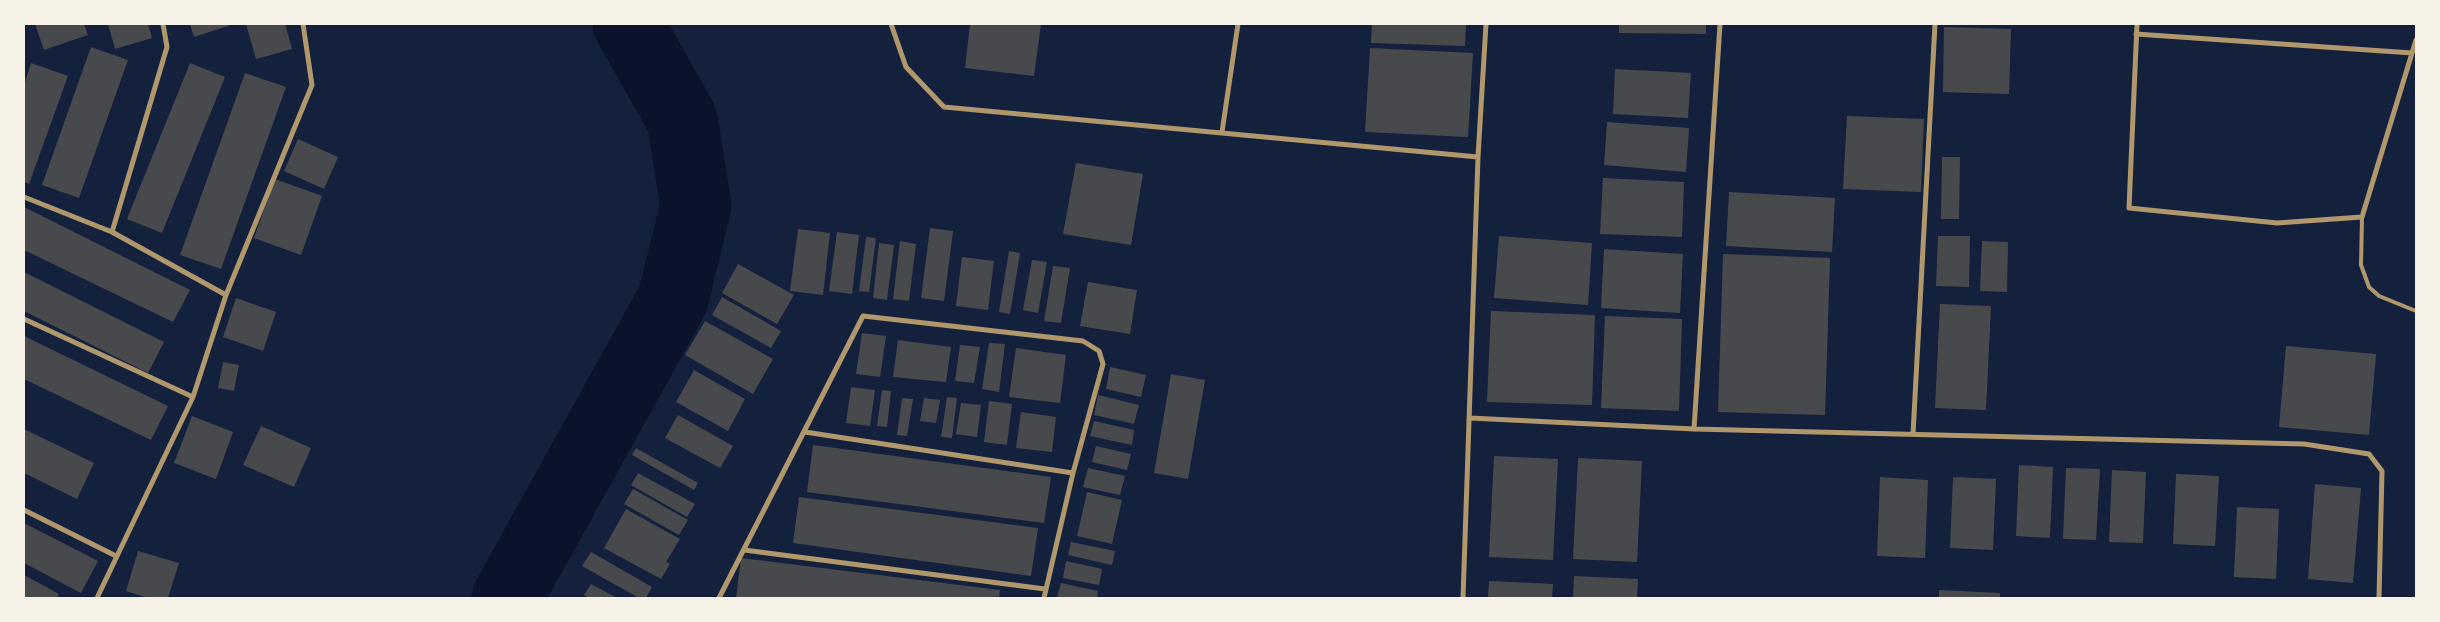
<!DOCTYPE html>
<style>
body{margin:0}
#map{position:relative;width:2440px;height:622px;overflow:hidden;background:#14213d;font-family:Figtree,sans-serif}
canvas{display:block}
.frame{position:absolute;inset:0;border:25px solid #f6f1e7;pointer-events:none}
</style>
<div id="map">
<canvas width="2440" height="622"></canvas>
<div class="frame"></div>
</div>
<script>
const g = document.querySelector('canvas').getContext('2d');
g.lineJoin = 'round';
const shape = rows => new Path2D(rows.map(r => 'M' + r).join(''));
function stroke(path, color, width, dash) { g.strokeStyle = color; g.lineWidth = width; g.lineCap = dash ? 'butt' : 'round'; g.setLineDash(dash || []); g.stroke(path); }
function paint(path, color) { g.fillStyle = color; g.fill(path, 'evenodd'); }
const river = shape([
 [507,598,673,299,696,205,682,119,628,24]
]);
const building = shape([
 [35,24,84,24,88,35,44,50],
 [108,24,148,24,152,38,115,49],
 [190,24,234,24,194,37],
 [246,24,285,24,292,49,256,59],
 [970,24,1041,24,1034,76,965,68],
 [1372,24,1466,24,1465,46,1371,43],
 [1619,24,1706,24,1706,34,1619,33],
 [1944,27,2011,29,2009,94,1943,92],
 [91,47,128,60,79,198,42,185],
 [1370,48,1473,53,1468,137,1365,132],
 [31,63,68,76,29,184,24,182,24,85],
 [190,63,225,77,162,233,127,219],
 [1615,69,1691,73,1688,118,1613,114],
 [245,73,286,87,221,269,180,255],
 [1847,116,1924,119,1921,192,1843,189],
 [1607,122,1689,128,1686,172,1604,165],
 [298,139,338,157,324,189,284,171],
 [1942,157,1960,157,1959,219,1941,219],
 [1076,163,1143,174,1131,245,1063,234],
 [1603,178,1684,182,1682,237,1600,234],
 [275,179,322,196,301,255,254,238],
 [1729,192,1835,198,1832,252,1726,246],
 [24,207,190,290,173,322,24,250],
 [930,228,953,231,944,301,921,298],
 [798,229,830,233,823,295,790,291],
 [837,232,859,235,852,294,829,291],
 [1499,236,1592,243,1588,305,1494,298],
 [1938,236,1970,236,1969,287,1936,286],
 [866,237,876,238,869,292,859,291],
 [900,241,916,244,909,301,893,299],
 [1982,241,2008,242,2007,292,1980,291],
 [879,243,894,245,887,300,873,298],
 [1604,249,1683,254,1680,313,1601,308],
 [1009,251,1020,253,1010,314,999,312],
 [1723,254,1830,258,1825,415,1718,412],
 [962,257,994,261,988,310,956,306],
 [1032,260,1047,262,1038,313,1023,310],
 [738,264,794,295,777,324,722,293],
 [1053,266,1070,268,1061,323,1044,321],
 [24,272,164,342,148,373,24,311],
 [1088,282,1137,290,1130,334,1080,326],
 [722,297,781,331,771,348,712,315],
 [236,298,276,312,263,351,223,337],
 [1940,304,1991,306,1986,410,1935,408],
 [1491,311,1595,315,1592,405,1487,402],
 [1605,316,1682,319,1679,411,1601,408],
 [705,321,773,359,753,394,685,355],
 [862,333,886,336,880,377,856,374],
 [24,336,168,406,151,440,24,379],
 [898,340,951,347,946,382,893,377],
 [989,343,1005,344,999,392,982,389],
 [960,345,980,347,974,383,955,381],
 [2286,346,2376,354,2369,435,2279,427],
 [1016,348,1066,355,1060,403,1009,397],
 [223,362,239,365,234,391,218,388],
 [1110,367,1146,375,1141,397,1106,389],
 [694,370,745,399,728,431,676,402],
 [1171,374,1205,380,1188,479,1154,473],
 [851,387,875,390,870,426,846,423],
 [882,390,891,391,887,427,877,426],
 [1098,395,1139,405,1134,424,1094,415],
 [947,397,957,398,952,438,941,437],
 [902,398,913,399,907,436,897,435],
 [924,398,940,400,936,423,920,421],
 [989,401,1012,404,1007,445,984,442],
 [961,403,981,405,977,437,956,434],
 [1021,412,1056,417,1052,452,1016,448],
 [678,415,733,446,720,468,665,438],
 [192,416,233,432,216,479,174,463],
 [1094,421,1134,430,1132,445,1090,436],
 [261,426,311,448,294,487,243,465],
 [24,429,94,463,77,499,24,473],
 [813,445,1051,477,1044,523,807,492],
 [1096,446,1131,454,1127,470,1092,462],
 [636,448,698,483,694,490,632,455],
 [1494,456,1558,459,1553,560,1489,557],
 [1578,458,1642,461,1637,562,1573,559],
 [2019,465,2053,467,2050,538,2016,536],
 [1088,468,1125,476,1120,495,1083,487],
 [2066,468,2100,469,2096,540,2063,539],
 [2112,470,2146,472,2143,543,2109,542],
 [638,473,695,504,687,517,631,485],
 [2176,474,2219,476,2215,546,2173,544],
 [1880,477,1928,480,1925,558,1877,556],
 [1953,477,1996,479,1993,550,1950,548],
 [2315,484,2361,488,2353,583,2308,579],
 [633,489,688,520,679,535,624,504],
 [1087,492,1122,500,1112,544,1077,536],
 [799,497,1038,528,1031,576,793,543],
 [2237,507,2279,509,2276,579,2234,577],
 [626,509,680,539,666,562,670,564,661,579,604,548],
 [24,523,98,561,81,593,24,563],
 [1071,542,1115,551,1112,565,1068,555],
 [138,551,179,563,168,598,148,598,126,591],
 [591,552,652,587,646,598,639,598,582,566],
 [741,558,1000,590,999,598,736,598],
 [1066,561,1102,569,1099,585,1063,578],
 [24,575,59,594,57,598,24,598],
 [1574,576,1638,579,1637,598,1573,598],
 [1489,581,1553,584,1552,598,1488,598],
 [1061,583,1098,591,1097,598,1057,598],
 [591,584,617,598,589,598,584,595],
 [1939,590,2000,593,2000,598,1939,598]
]);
const service = shape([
 [2362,217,2361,265,2369,287,2379,296,2416,311]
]);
const minor = shape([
 [891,24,906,67,944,107,1478,157],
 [2137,24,2129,208,2277,223,2362,217,2416,40],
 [2136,34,2412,53],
 [1222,132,1238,24],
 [24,197,112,232,226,295],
 [112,232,167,47,163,24],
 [24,319,193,397],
 [1470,418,1694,429,2304,444,2369,454,2382,471,2379,598],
 [1694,429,1720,24],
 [805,432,1073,473],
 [1913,434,1935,24],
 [24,510,116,556],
 [744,550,1045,589],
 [97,598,193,397,226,295,312,85,303,24],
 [719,598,863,316,1083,341,1099,351,1103,364,1073,473,1044,598],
 [1463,598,1478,157,1486,24]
]);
stroke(river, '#0b132b', 71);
paint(building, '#48494c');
stroke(service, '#b1986c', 4);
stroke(minor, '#b1986c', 5);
</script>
